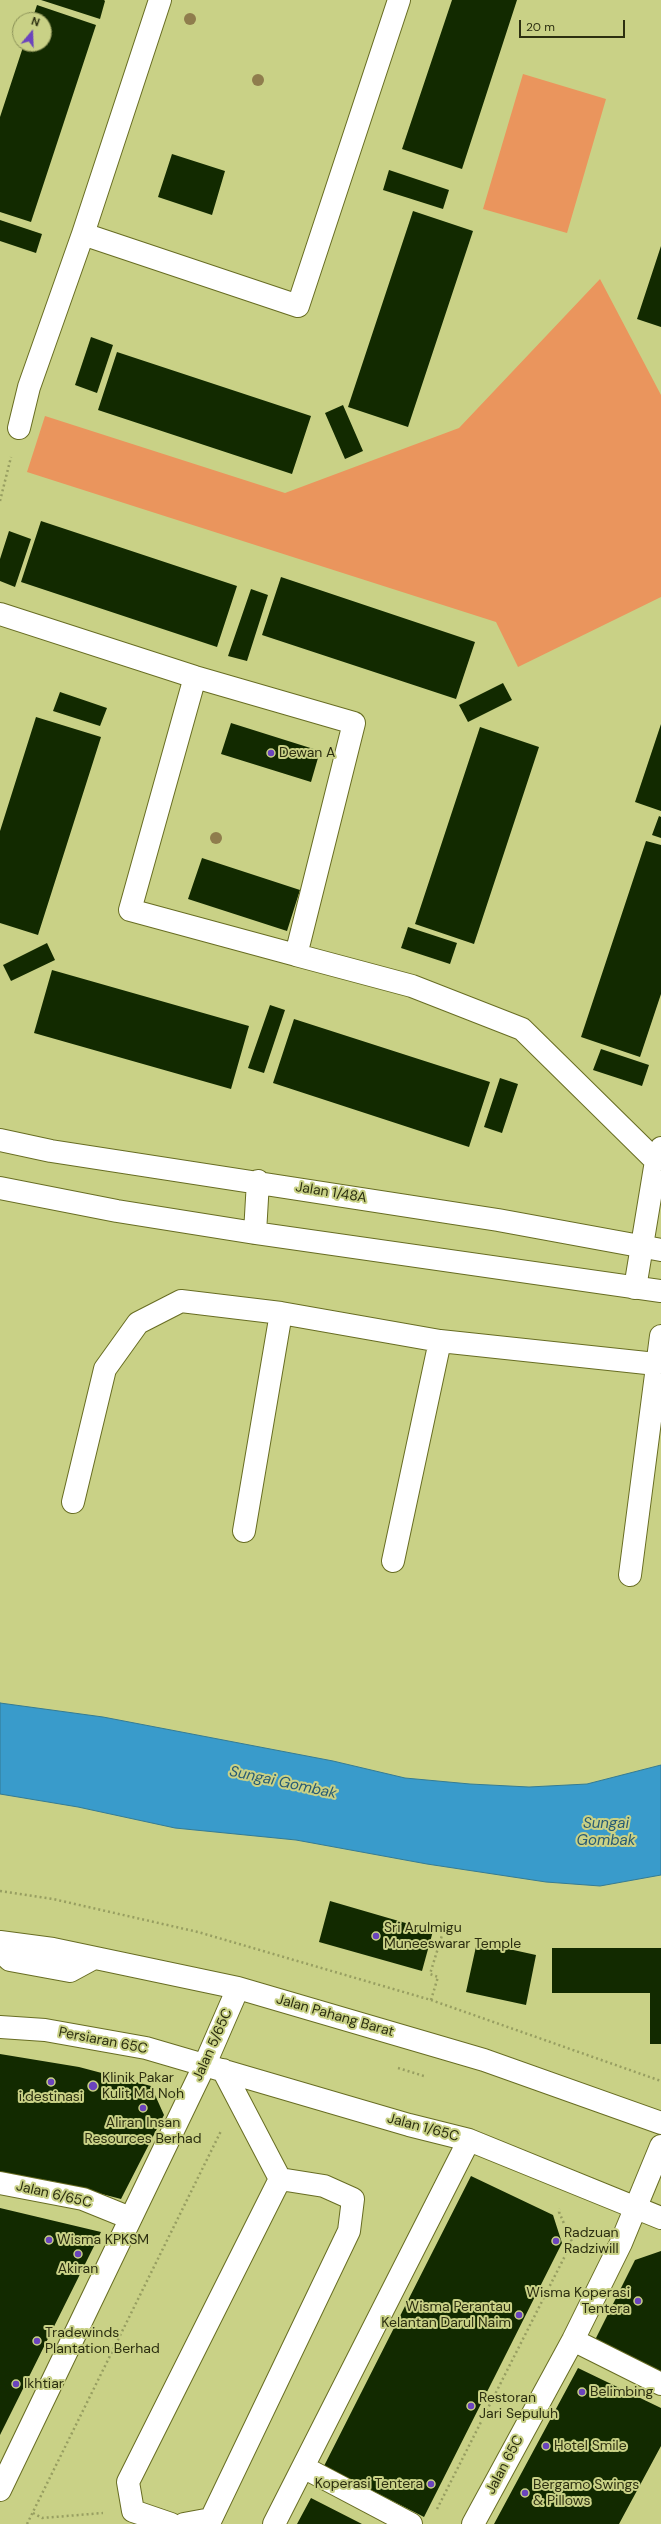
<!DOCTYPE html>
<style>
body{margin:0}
#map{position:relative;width:661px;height:2524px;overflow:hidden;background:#c9d186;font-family:"DM Sans",sans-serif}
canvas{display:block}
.north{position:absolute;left:12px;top:12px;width:40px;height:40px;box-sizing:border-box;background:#c9d186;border:1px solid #8a9057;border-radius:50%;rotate:19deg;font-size:11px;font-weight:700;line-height:16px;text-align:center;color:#2c2f10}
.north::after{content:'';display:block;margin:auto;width:14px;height:18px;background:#6b44bd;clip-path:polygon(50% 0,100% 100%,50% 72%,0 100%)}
.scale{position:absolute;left:519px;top:20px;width:106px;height:18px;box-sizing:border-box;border:2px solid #2c2f10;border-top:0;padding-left:5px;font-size:12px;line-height:14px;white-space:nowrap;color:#2c2f10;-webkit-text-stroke:3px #c9d186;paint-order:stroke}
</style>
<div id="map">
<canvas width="661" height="2524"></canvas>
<div class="north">N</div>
<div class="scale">20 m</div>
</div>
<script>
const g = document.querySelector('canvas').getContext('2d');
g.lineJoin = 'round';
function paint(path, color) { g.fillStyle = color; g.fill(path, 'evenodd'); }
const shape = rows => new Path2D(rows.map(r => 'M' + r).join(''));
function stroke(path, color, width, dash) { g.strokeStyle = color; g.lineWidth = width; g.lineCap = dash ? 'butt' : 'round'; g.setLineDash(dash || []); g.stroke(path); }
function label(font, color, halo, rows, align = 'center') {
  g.font = font + ' "DM Sans",sans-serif'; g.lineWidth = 4; g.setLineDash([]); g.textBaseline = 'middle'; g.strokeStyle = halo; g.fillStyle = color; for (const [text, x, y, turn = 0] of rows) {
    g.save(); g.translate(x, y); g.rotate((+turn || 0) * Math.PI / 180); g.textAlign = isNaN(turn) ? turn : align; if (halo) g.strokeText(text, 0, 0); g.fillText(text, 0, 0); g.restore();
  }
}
const green = shape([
 [523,74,606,99,567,233,483,209],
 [600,279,661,395,661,597,518,667,496,622,27,472,45,416,285,493,459,428]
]);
const water = shape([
 [0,1703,103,1717,333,1761,405,1778,470,1784,529,1787,587,1784,661,1765,661,1875,600,1886,546,1882,427,1864,296,1840,175,1828,78,1807,0,1794,0,1703]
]);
const building = shape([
 [41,0,104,0,105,1,100,19],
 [452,0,517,0,462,169,402,149],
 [37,5,96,25,31,222,0,212,0,117,24,44,44,44,44,20,32,20],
 [172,154,225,171,212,215,158,197],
 [389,170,449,190,443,209,383,190],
 [413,211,473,231,408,427,348,407],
 [0,220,42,234,36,253,0,241],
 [661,246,661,327,637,319],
 [91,337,113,345,97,393,75,385],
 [117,352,311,416,292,474,98,410],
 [343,405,363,451,345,459,325,413],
 [41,521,237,586,217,647,21,582],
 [9,531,31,539,15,587,0,581,0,559],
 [281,577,475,642,456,699,262,635],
 [251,589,268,595,247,661,228,656],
 [503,683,512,700,468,722,459,705],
 [60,692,107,708,100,726,53,711],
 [36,717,101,737,38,935,0,923,0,831],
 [231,723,320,751,311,782,221,754],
 [661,724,661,811,635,802],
 [480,727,539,747,474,944,415,924],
 [659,816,661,817,661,838,652,835],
 [646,841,661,845,661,994,640,1057,581,1037],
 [202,858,300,890,287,931,188,899],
 [408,927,457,943,450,964,401,948],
 [47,943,55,960,11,981,3,965],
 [52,970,249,1026,231,1089,34,1033],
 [270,1005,285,1010,264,1073,248,1068],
 [294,1019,490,1082,469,1147,273,1083],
 [601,1049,649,1065,642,1086,593,1070],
 [500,1078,518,1084,502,1133,484,1127],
 [330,1901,433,1931,422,1971,319,1942],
 [477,1942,536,1955,526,2005,466,1992],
 [552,1948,661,1948,661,2044,650,2044,650,1993,552,1993],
 [0,2054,79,2067,151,2086,164,2115,121,2199,56,2182,0,2172],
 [471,2176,553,2215,562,2243,424,2517,324,2466],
 [0,2208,101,2232,0,2435],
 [661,2251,661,2373,594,2342,635,2260],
 [578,2368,661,2408,661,2446,619,2524,494,2524],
 [311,2498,362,2524,297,2524]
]);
const path = shape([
 [0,501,11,457],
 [0,1891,53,1899,198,1932,431,2000,661,2081],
 [431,2000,438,1977,430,1974,443,1932],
 [398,2068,424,2076],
 [437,2509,572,2242,559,2212,560,2209],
 [33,2513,42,2518,103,2513],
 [27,2524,221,2131]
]);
const minor = shape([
 [83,234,298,306,399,0],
 [19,428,29,387,83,234,160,0],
 [0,614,195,677,354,723,296,955,130,910,195,677],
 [296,955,412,986,522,1029,656,1161],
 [635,1288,656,1161,661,1148],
 [73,1502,105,1369,138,1323,181,1301,281,1313,440,1341,656,1364],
 [244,1531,281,1313],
 [393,1561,440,1341],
 [630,1575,661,1336],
 [0,1942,53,1949,238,1988,484,2060,661,2123],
 [0,1951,10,1960,70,1971,94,1958],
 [0,2027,45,2030,146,2048,409,2125,469,2140,661,2218],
 [223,2070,280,2179],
 [0,2183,83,2199,130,2218],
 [573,2340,661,2384],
 [303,2467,411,2524],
 [0,2490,205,2064,238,1988],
 [171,2524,133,2511,128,2482,280,2179],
 [184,2524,211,2519,349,2231,353,2199,324,2186,280,2179],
 [274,2524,469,2140],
 [473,2524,573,2340,621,2243,661,2146]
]);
const major = shape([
 [0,1140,51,1151,498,1220,661,1250],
 [0,1188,117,1211,255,1233,661,1291],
 [255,1233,258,1181]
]);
const trees = [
 [190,19],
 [258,80],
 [216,838]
];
const markers = [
 [271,753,4,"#6b44bd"],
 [376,1936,4,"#6b44bd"],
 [51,2082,4,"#6b44bd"],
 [93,2086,5,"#6b44bd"],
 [143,2108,4,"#6b44bd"],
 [49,2240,4,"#6b44bd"],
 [556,2241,4,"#6b44bd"],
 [78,2254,4,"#6b44bd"],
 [638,2301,4,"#6b44bd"],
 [519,2315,4,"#6b44bd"],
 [37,2341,4,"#6b44bd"],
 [16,2384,4,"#6b44bd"],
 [582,2392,4,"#6b44bd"],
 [471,2406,4,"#6b44bd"],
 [546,2446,4,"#6b44bd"],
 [431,2484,4,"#6b44bd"],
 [525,2493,4,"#6b44bd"]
];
const poiNames = [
 ["Dewan A",279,753],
 ["Sri Arulmigu",384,1928],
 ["Muneeswarar Temple",384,1944],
 ["Klinik Pakar",102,2078],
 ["Kulit Md Noh",102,2094],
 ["i.destinasi",51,2097,"center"],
 ["Aliran Insan",143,2123,"center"],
 ["Resources Berhad",143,2139,"center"],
 ["Radzuan",564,2233],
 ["Radziwill",564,2249],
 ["Wisma KPKSM",57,2240],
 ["Akiran",78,2269,"center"],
 ["Wisma Koperasi",630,2293,"right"],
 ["Tentera",630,2309,"right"],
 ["Wisma Perantau",511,2307,"right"],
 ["Kelantan Darul Naim",511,2323,"right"],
 ["Tradewinds",45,2333],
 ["Plantation Berhad",45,2349],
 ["Ikhtiar",24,2384],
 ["Belimbing",590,2392],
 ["Restoran",479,2398],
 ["Jari Sepuluh",479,2414],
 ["Hotel Smile",554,2446],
 ["Koperasi Tentera",423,2484,"right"],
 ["Bergamo Swings",533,2485],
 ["& Pillows",533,2501]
];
const streetNames = [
 ["Jalan 1/48A",331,1193,9],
 ["Jalan Pahang Barat",335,2016,16],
 ["Persiaran 65C",103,2041,11],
 ["Jalan 5/65C",213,2045,-66],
 ["Jalan 1/65C",423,2128,15],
 ["Jalan 6/65C",54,2195,13],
 ["Jalan 65C",505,2465,-62]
];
const waterNames = [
 ["Sungai Gombak",283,1783,12],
 ["Sungai",606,1824],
 ["Gombak",606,1841]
];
paint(green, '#ea955d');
paint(water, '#399bcb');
stroke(water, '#357b93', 1);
paint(building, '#122a00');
stroke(minor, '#686d23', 24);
stroke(major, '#686d23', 24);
stroke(path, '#979e61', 2.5, [2, 3]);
stroke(minor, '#fff', 22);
stroke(major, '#fff', 22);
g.fillStyle = '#8f7d4d';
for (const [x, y] of trees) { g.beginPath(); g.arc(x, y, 6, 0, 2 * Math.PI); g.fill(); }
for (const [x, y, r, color] of markers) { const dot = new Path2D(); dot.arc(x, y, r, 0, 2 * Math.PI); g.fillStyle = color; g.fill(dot); stroke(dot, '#c9d186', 1.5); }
label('14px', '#2c2f10', '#c9d186', poiNames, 'left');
label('14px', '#2c2f10', '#c9d186', streetNames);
label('italic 15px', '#285b74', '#c9d186', waterNames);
</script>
